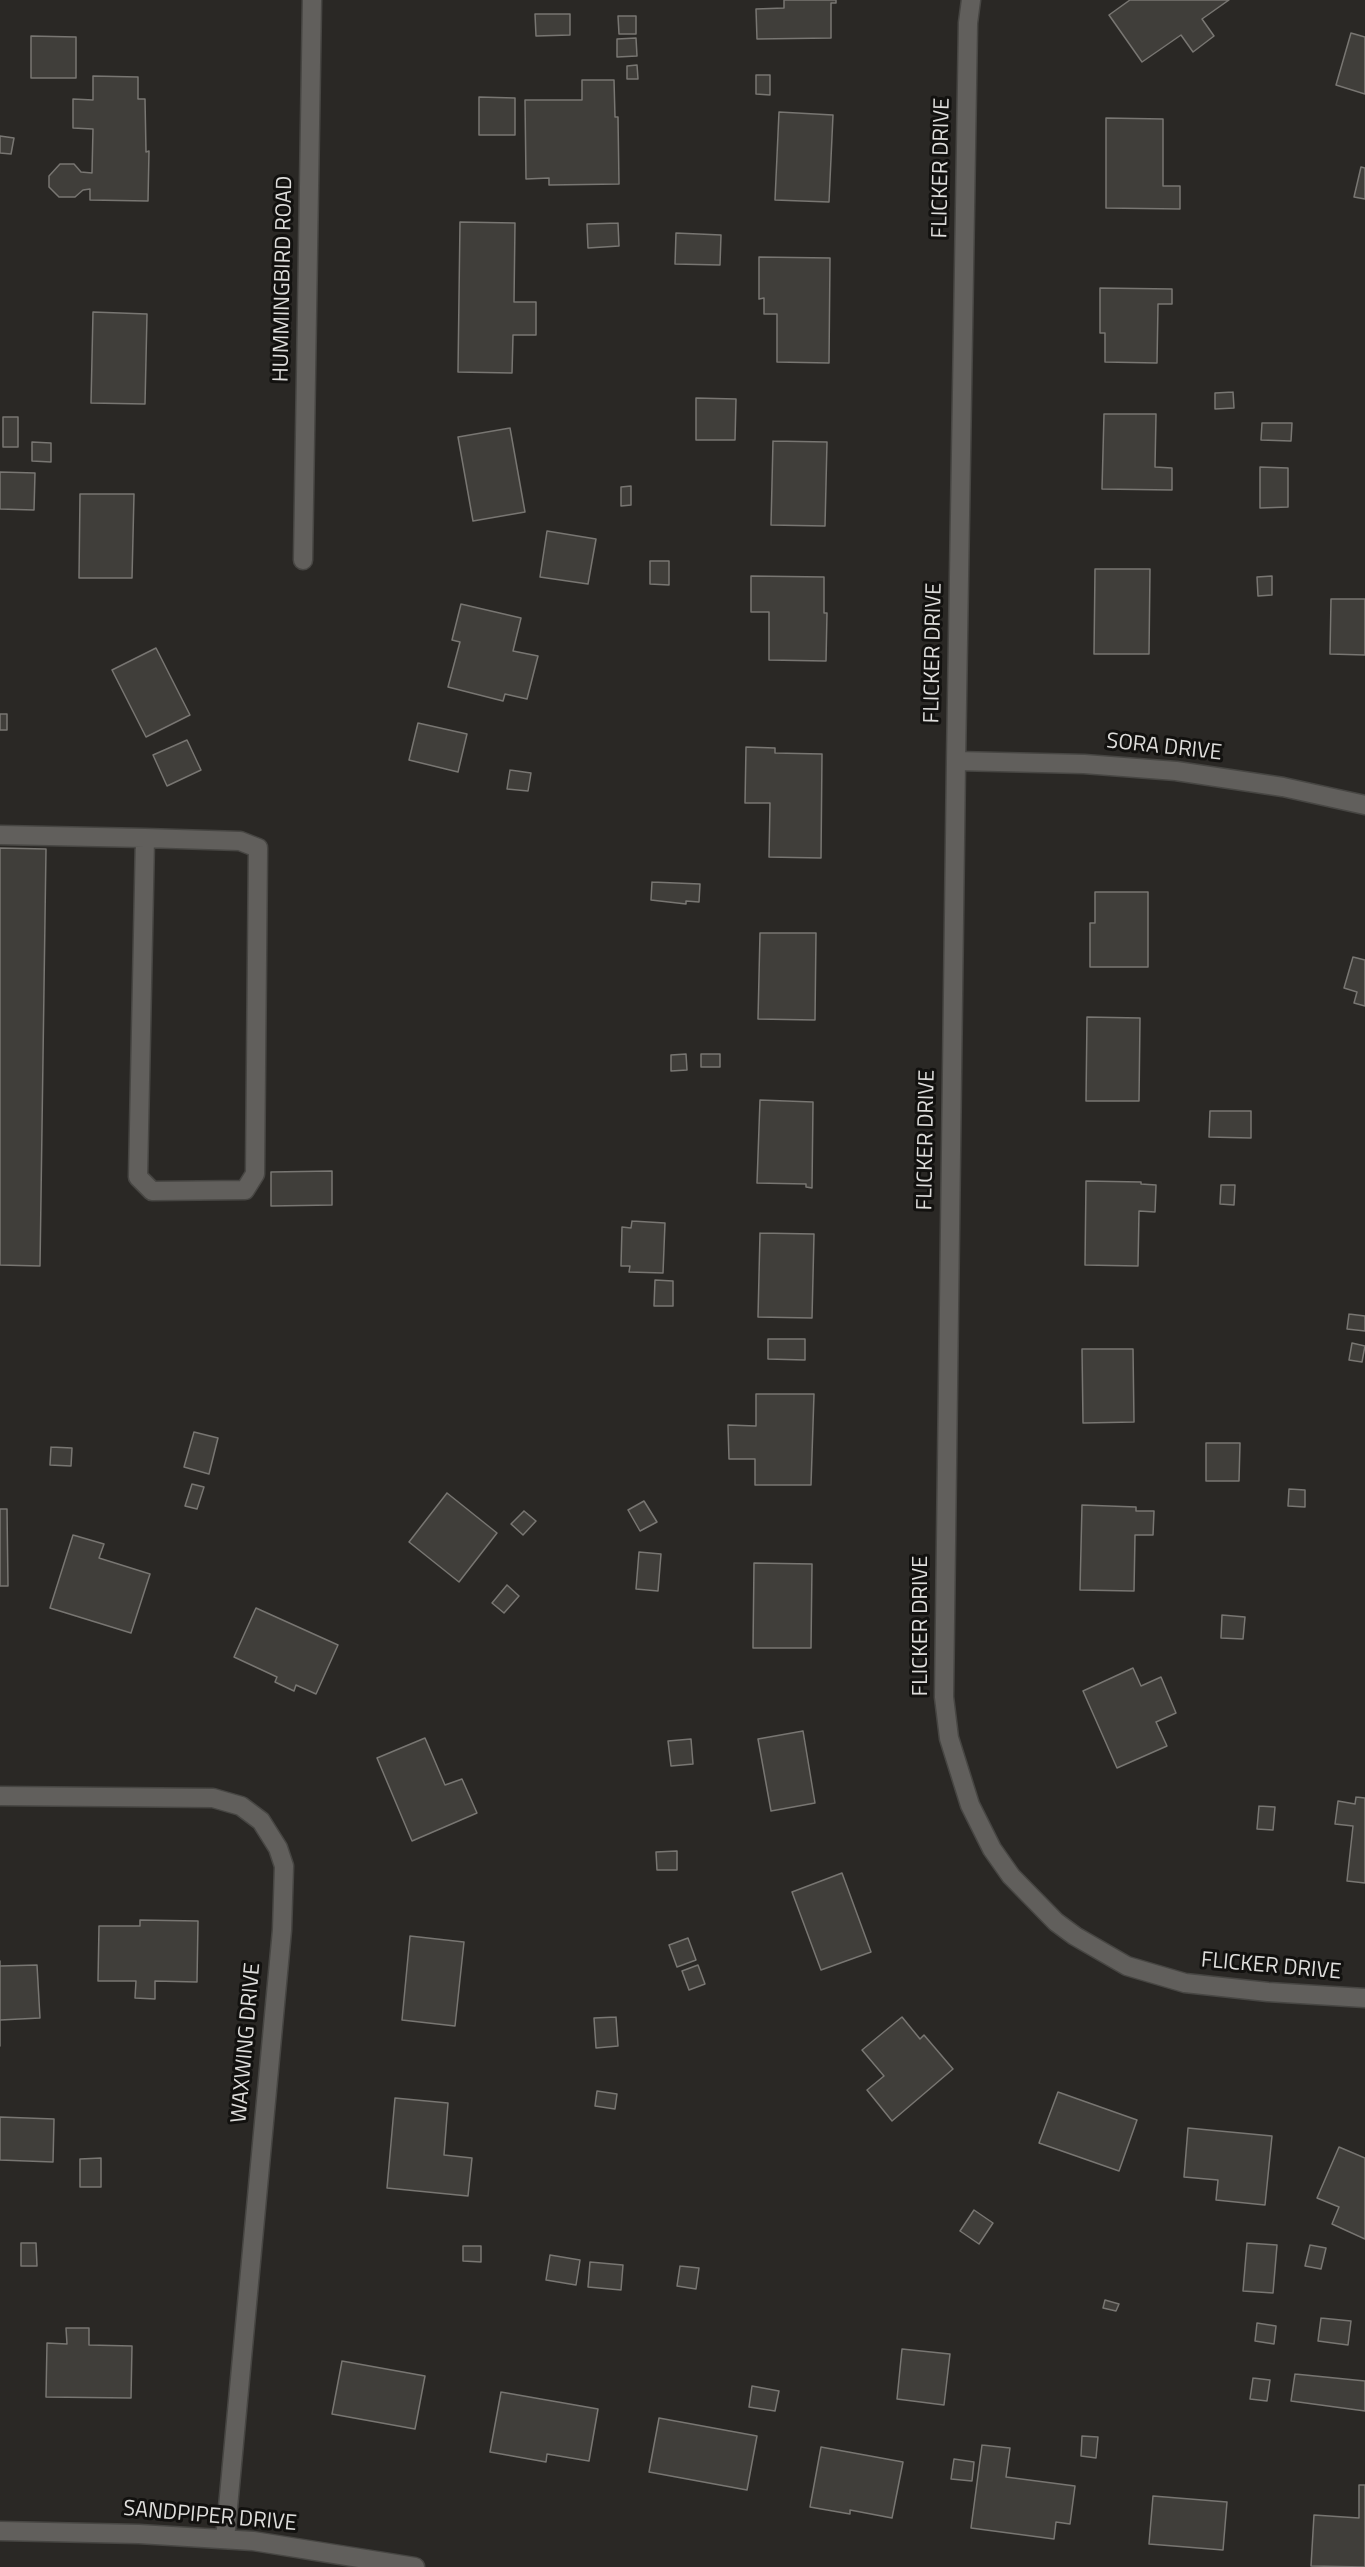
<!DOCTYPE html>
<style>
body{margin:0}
canvas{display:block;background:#2a2825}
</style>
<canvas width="1365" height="2567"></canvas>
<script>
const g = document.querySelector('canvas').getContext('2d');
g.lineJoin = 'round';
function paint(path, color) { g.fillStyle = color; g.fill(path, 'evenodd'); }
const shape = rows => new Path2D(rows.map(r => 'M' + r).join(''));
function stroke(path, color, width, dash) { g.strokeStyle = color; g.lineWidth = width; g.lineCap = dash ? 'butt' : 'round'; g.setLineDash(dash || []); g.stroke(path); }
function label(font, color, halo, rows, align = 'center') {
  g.font = font + ' "Titillium Web",sans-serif'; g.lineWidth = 6; g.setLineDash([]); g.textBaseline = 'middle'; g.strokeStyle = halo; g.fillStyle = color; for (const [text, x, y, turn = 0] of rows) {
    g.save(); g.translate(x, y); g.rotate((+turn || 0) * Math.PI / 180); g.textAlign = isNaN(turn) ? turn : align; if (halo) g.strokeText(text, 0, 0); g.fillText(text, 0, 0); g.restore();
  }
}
const building = shape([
 [784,0,836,0,836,3,831,3,831,38,757,39,756,9,784,8,784,0],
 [1130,0,1229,0,1202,19,1214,36,1193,52,1181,35,1142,62,1109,15,1130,0],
 [535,14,570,14,570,35,536,36,535,14],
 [618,16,636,16,636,34,619,34,618,16],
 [1351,33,1365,37,1365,94,1336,85,1351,33],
 [31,36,76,37,76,78,31,78,31,36],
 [636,38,637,56,617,57,617,39,636,38],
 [637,65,638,79,627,79,627,66,637,65],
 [756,75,770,75,770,95,756,94,756,75],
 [93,76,138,77,138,99,145,99,146,152,149,151,148,201,90,200,90,189,83,190,75,197,59,197,49,187,49,176,60,164,74,164,81,172,92,173,93,129,73,128,73,99,93,100,93,76],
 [582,80,614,80,615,117,618,117,619,184,549,185,549,178,526,179,525,100,582,100,582,80],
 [479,97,515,98,515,135,479,135,479,97],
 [779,112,833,115,829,202,775,200,779,112],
 [1106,118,1163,119,1163,186,1180,186,1180,209,1106,208,1106,118],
 [0,136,14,138,11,154,0,153,0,136],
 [1361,167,1365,168,1365,199,1354,197,1361,167],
 [460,222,515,223,514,302,536,302,536,335,513,335,512,373,458,372,460,222],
 [618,223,619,246,588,248,587,224,618,223],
 [676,233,721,235,720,265,675,264,676,233],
 [759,257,830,258,829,363,777,362,777,314,764,314,764,298,759,299,759,257],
 [1100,288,1172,289,1172,304,1158,304,1157,363,1105,362,1105,333,1100,333,1100,288],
 [93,312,147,314,145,404,91,403,93,312],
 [1233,392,1234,408,1215,409,1215,393,1233,392],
 [696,398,736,399,735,440,696,440,696,398],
 [1104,414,1156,414,1155,467,1172,468,1172,490,1102,489,1104,414],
 [3,417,18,417,18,447,3,447,3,417],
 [1262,423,1292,423,1291,441,1261,440,1262,423],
 [510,428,525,512,473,521,458,437,510,428],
 [773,441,827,442,825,526,771,525,773,441],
 [32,442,51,443,51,462,32,461,32,442],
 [1260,467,1288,468,1288,507,1260,508,1260,467],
 [0,472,35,473,34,510,0,509,0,472],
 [631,486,631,505,621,506,621,487,631,486],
 [80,494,134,494,132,578,79,578,80,494],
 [547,531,596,539,588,584,540,577,547,531],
 [650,561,669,561,669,585,650,584,650,561],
 [1095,569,1150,569,1149,654,1094,654,1095,569],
 [751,576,824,577,824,613,827,613,826,661,769,660,769,612,751,612,751,576],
 [1272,576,1272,595,1258,596,1257,577,1272,576],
 [1331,599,1365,599,1365,655,1330,654,1331,599],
 [461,604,521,618,513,651,538,656,527,699,505,694,503,701,448,687,460,642,452,640,461,604],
 [156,648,190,715,146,737,112,670,156,648],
 [0,714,7,714,7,730,0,730,0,714],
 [418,723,467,734,458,772,409,760,418,723],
 [187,740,201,770,167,786,153,755,187,740],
 [746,747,775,748,775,753,822,754,821,858,769,857,770,803,745,803,746,747],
 [510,770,531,773,528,791,507,789,510,770],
 [0,848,46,849,40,1266,0,1265,0,848],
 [652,882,700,884,699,902,686,901,686,904,651,900,652,882],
 [1095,892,1148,892,1148,967,1090,967,1090,923,1095,923,1095,892],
 [760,933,816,933,815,1020,758,1019,760,933],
 [1353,957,1365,960,1365,1006,1354,1003,1357,992,1344,988,1353,957],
 [1087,1017,1140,1018,1139,1101,1086,1101,1087,1017],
 [686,1054,687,1070,671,1071,671,1055,686,1054],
 [701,1054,720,1054,720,1067,701,1067,701,1054],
 [760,1100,813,1102,812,1188,806,1187,806,1184,757,1183,760,1100],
 [1210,1111,1251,1111,1251,1138,1209,1137,1210,1111],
 [332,1171,332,1205,271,1206,271,1172,332,1171],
 [1086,1181,1141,1182,1141,1184,1156,1185,1155,1212,1139,1211,1138,1266,1085,1265,1086,1181],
 [1221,1185,1235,1185,1234,1205,1220,1204,1221,1185],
 [632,1221,665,1223,663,1273,629,1272,630,1266,621,1266,622,1227,631,1228,632,1221],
 [760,1233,814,1234,812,1318,758,1317,760,1233],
 [655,1280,673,1281,673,1306,654,1306,655,1280],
 [1349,1314,1365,1316,1365,1331,1347,1329,1349,1314],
 [768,1339,805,1339,805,1360,768,1359,768,1339],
 [1352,1343,1365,1346,1362,1362,1349,1360,1352,1343],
 [1082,1349,1133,1349,1134,1422,1083,1423,1082,1349],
 [756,1394,814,1394,811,1485,755,1485,755,1459,729,1459,728,1425,756,1426,756,1394],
 [194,1432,218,1438,209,1474,184,1467,194,1432],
 [1206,1443,1240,1443,1239,1481,1206,1481,1206,1443],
 [51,1447,72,1448,71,1466,50,1465,51,1447],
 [192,1484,204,1487,197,1509,185,1506,192,1484],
 [1289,1489,1305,1490,1305,1507,1288,1506,1289,1489],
 [447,1493,497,1533,459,1582,409,1542,447,1493],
 [644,1501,657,1522,640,1531,628,1510,644,1501],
 [1082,1505,1136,1507,1136,1511,1154,1511,1153,1535,1135,1535,1134,1591,1080,1590,1082,1505],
 [0,1509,7,1509,8,1586,0,1586,0,1509],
 [524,1511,536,1521,523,1535,511,1524,524,1511],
 [73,1535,104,1544,99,1558,150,1574,131,1633,50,1608,73,1535],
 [639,1552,661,1554,658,1591,636,1589,639,1552],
 [754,1563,812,1564,811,1648,753,1648,754,1563],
 [507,1585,519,1596,504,1613,492,1603,507,1585],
 [256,1608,338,1645,316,1694,296,1685,294,1691,275,1682,277,1677,234,1657,256,1608],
 [1222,1615,1245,1617,1243,1639,1221,1638,1222,1615],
 [1133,1668,1141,1686,1161,1677,1176,1713,1156,1722,1167,1746,1117,1768,1083,1691,1133,1668],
 [803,1731,815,1803,771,1811,758,1739,803,1731],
 [425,1738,445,1785,462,1779,477,1813,412,1841,377,1758,425,1738],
 [691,1739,693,1764,671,1766,668,1741,691,1739],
 [1356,1797,1365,1798,1365,1883,1347,1881,1353,1826,1335,1824,1338,1801,1355,1804,1356,1797],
 [1259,1806,1275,1807,1273,1830,1257,1829,1259,1806],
 [677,1851,677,1870,657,1870,656,1852,677,1851],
 [842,1873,871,1952,821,1970,792,1892,842,1873],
 [140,1920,198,1921,197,1982,155,1981,155,1999,135,1998,136,1981,98,1981,99,1926,140,1926,140,1920],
 [410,1936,464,1942,455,2026,402,2020,410,1936],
 [688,1938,696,1960,677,1967,669,1945,688,1938],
 [0,1961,0,1966,37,1965,40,2018,0,2020,0,2046,0,1961],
 [698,1965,705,1984,689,1990,682,1971,698,1965],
 [616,2017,618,2046,596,2048,594,2018,616,2017],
 [902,2017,920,2039,924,2035,953,2069,892,2121,867,2090,884,2076,862,2050,902,2017],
 [597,2091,617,2094,615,2109,595,2106,597,2091],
 [1058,2092,1137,2120,1119,2171,1039,2143,1058,2092],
 [395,2098,448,2103,444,2155,472,2158,468,2196,387,2188,395,2098],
 [0,2117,54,2119,53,2162,0,2160,0,2117],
 [1188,2128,1272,2136,1265,2205,1216,2200,1218,2180,1184,2177,1188,2128],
 [1339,2147,1365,2158,1365,2239,1332,2224,1339,2207,1317,2198,1339,2147],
 [101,2158,101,2187,80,2187,80,2159,101,2158],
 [974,2210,993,2223,979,2244,960,2231,974,2210],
 [21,2243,36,2243,37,2266,21,2266,21,2243],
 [1247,2243,1277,2245,1273,2293,1243,2291,1247,2243],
 [1310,2245,1326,2248,1321,2269,1305,2266,1310,2245],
 [463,2246,481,2246,481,2262,463,2261,463,2246],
 [550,2255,580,2260,576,2285,546,2280,550,2255],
 [590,2262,623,2265,621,2290,588,2287,590,2262],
 [680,2266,699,2268,696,2289,677,2286,680,2266],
 [1105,2300,1119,2304,1116,2311,1103,2308,1105,2300],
 [1321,2318,1351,2321,1348,2345,1318,2341,1321,2318],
 [1257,2323,1276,2326,1274,2344,1255,2341,1257,2323],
 [66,2328,89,2328,89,2345,132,2346,131,2398,46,2397,47,2343,67,2344,66,2328],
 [902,2349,950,2354,944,2405,897,2399,902,2349],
 [342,2361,425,2376,415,2429,332,2414,342,2361],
 [1295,2374,1365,2381,1365,2411,1291,2401,1295,2374],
 [1253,2378,1270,2380,1267,2401,1250,2399,1253,2378],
 [752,2386,779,2391,775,2411,749,2407,752,2386],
 [501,2392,598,2409,589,2461,547,2454,546,2462,490,2452,501,2392],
 [659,2418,757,2436,747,2490,649,2472,659,2418],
 [1082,2436,1098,2437,1096,2458,1081,2456,1082,2436],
 [982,2445,1010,2448,1006,2477,1075,2486,1070,2524,1056,2522,1054,2539,971,2528,982,2445],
 [821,2447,903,2462,892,2518,850,2510,850,2514,810,2507,821,2447],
 [954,2459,974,2462,972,2481,951,2479,954,2459],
 [1359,2485,1365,2485,1365,2567,1311,2566,1314,2515,1359,2518,1359,2485],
 [1153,2496,1227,2502,1223,2550,1149,2544,1153,2496]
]);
const lane = shape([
 [0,835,145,838,240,841,258,848,255,1174,245,1190,152,1191,138,1177,145,838]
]);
const street = shape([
 [971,0,968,23,956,761,944,1697,949,1738,970,1805,992,1849,1011,1876,1056,1922,1075,1936,1127,1966,1185,1983,1268,1992,1365,1998],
 [303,560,312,0],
 [956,761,1084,764,1176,771,1283,787,1365,805],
 [1,1796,213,1798,241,1806,261,1821,278,1848,284,1866,282,1930,225,2539],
 [0,2531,139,2534,253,2541,415,2567]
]);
const streetNames = [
 ["FLICKER DRIVE",942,168,-89],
 ["HUMMINGBIRD ROAD",284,279,-89],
 ["FLICKER DRIVE",934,653,-89],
 ["SORA DRIVE",1164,748,6],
 ["FLICKER DRIVE",927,1140,-89],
 ["FLICKER DRIVE",922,1626,-90],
 ["FLICKER DRIVE",1271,1967,5],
 ["WAXWING DRIVE",247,2043,-85],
 ["SANDPIPER DRIVE",210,2517,5]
];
paint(building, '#403e3a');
stroke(building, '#787672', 1.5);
stroke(lane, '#474643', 21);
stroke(street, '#474643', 21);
stroke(lane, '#615f5c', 18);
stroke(street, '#615f5c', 18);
label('22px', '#dedddb', '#12110f', streetNames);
</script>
